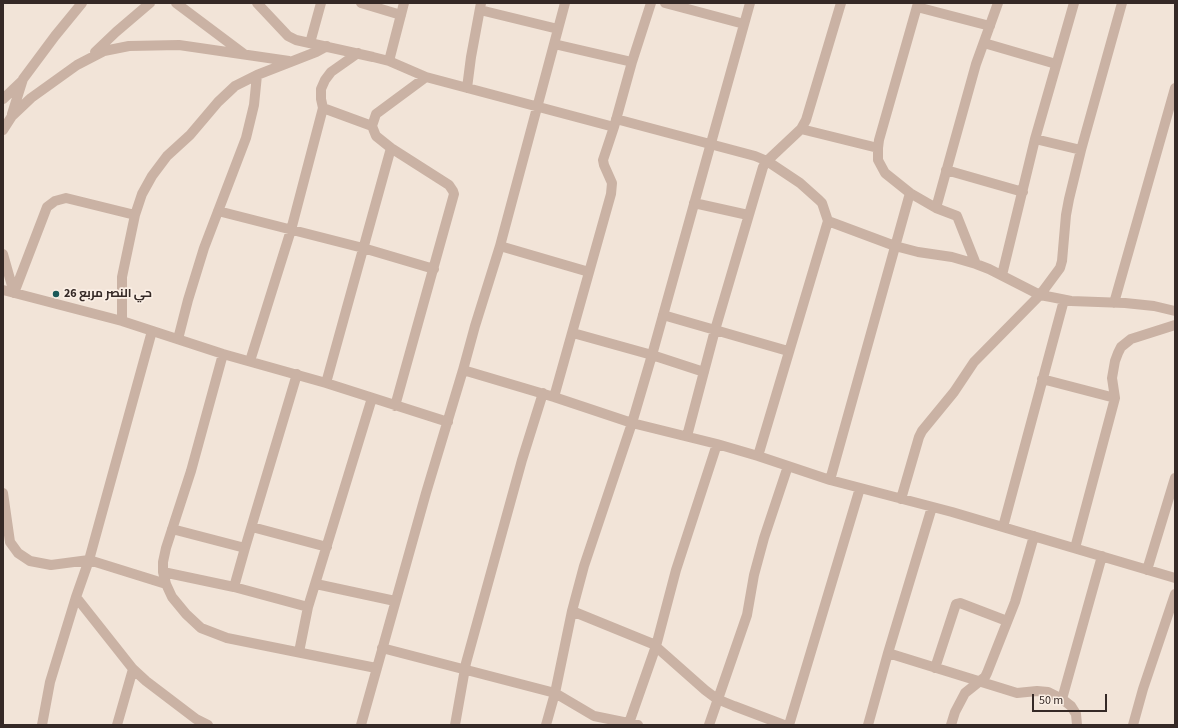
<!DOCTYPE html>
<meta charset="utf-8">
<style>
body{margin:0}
#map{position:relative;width:1178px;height:728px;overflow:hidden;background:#f2e4d8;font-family:"Source Sans 3",sans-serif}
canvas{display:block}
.frame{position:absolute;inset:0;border:4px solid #352926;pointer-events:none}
.scale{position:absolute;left:1032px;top:694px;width:75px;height:18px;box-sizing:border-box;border:2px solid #352926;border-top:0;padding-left:5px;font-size:12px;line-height:14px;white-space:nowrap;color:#352926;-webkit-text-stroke:3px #faeee4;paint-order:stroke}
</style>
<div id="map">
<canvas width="1178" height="728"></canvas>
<div class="frame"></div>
<div class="scale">50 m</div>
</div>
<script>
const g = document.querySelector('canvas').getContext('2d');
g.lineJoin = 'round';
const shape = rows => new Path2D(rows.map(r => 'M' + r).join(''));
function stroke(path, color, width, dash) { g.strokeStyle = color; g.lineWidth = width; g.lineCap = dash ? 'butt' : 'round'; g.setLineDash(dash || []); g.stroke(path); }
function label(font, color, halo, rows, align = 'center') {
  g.font = font + ' "Source Sans 3",Cairo,sans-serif'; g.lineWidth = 3.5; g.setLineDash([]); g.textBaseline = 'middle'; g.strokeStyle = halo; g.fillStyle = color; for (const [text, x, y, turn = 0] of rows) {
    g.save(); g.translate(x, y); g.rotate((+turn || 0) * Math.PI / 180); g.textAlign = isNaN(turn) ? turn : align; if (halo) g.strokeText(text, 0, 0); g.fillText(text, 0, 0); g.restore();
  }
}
const minor = shape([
 [176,3,244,54],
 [257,3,288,36,296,40,373,57,389,61,426,77,614,127],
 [361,3,401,15],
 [665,3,744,24],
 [918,3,879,140,878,148,878,160,885,173,910,193,936,208,957,216,976,264],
 [1074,3,1035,139,1081,150],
 [917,7,990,26],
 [480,10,558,29],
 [310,43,321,3],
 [984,43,1056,64],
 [554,44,632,62,651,3],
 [95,52,116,32,150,3],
 [389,61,404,3],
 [467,88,471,57,481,3],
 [3,99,22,81],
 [323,108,372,126],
 [12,114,23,79,55,36,82,3],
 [616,119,755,156,767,161,800,183,819,200,822,203,828,221,895,246,918,252,952,257,976,264,989,269,1040,295,1051,297,1071,301,1125,303,1154,306,1175,311],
 [801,129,878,148],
 [3,130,12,116,31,98,77,65,104,51,129,46,179,45,289,61],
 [946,170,1023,192],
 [694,203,748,215],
 [936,208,976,64,998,3],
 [218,211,363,248,434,269],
 [500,246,589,272],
 [3,254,14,293],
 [1002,275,1035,139],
 [3,290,122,321,223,354,326,383,448,422],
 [14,293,47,207,55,201,66,198,135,215],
 [1114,303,1175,88],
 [663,315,788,351],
 [122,321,122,277,135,215,142,194,152,176,167,156,190,135,218,102,235,86,257,75,316,52,327,46],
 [573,333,652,355,704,372],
 [178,339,188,300,204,248,246,138,254,105,257,75],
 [223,354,191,471,166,548,163,562,163,572,166,584,172,597,186,614,201,628,227,638,376,668],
 [250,361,291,230,323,108,321,99,321,89,325,80,331,72,358,53],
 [463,370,554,397,632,423,717,444,758,456,830,480,952,512,1175,578],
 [1042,379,1115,398],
 [326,383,391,148],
 [554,397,611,194,612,183,604,165,603,160,614,127,632,62],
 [395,406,454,194,453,191,449,185,391,148,376,136,372,126,376,114,426,77],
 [687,436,715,330,763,167,767,161,801,129,806,120,841,3],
 [758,456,828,221],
 [830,480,910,193],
 [3,493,10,542,18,553,30,561,51,565,89,560,166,584],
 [901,499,919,437,922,431,954,392,974,362,1040,295,1060,268,1062,261,1066,215,1069,199,1081,150,1122,3],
 [252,527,327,547],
 [1003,527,1064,300],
 [172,529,245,548],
 [1075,548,1115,398,1112,378,1115,361,1118,353,1121,347,1131,339,1175,325],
 [1147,570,1175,478],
 [163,572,234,587,308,607],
 [316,584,395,601],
 [234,587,245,548,297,374],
 [76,597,133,669,146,681,196,719,208,725],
 [572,611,653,644,705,690,717,699,734,706,784,725],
 [382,648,555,693,594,716,638,725],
 [299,652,308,607,372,398],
 [888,653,1017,693,1037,691,1048,692,1062,699,1071,706,1076,714,1077,725],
 [935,668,956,604,960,603,1007,621],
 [1062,699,1102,556],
 [629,723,656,646,676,570,717,444],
 [42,725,50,682,76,597,89,560,152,331],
 [117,725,133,669],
 [361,725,426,493,463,370,475,326,500,246,565,3],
 [455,725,466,663,522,460,543,393],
 [546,725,555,693,572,611,584,566,632,423,652,355,750,3],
 [709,725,747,615,754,575,764,538,788,466],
 [789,725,860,488],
 [868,725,888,653,932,507],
 [951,725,955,712,965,693,985,677,987,673,1015,602,1034,536],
 [1133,725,1143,689,1175,594]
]);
const markers = [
 [56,294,4,"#1a5857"]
];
const poiNames = [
 ["حي النصر مربع 26",64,294]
];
stroke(minor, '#cab2a4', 10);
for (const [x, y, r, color] of markers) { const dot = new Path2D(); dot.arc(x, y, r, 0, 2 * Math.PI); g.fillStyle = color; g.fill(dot); stroke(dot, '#faeee4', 1.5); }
label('bold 12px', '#352926', '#faeee4', poiNames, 'left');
</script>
